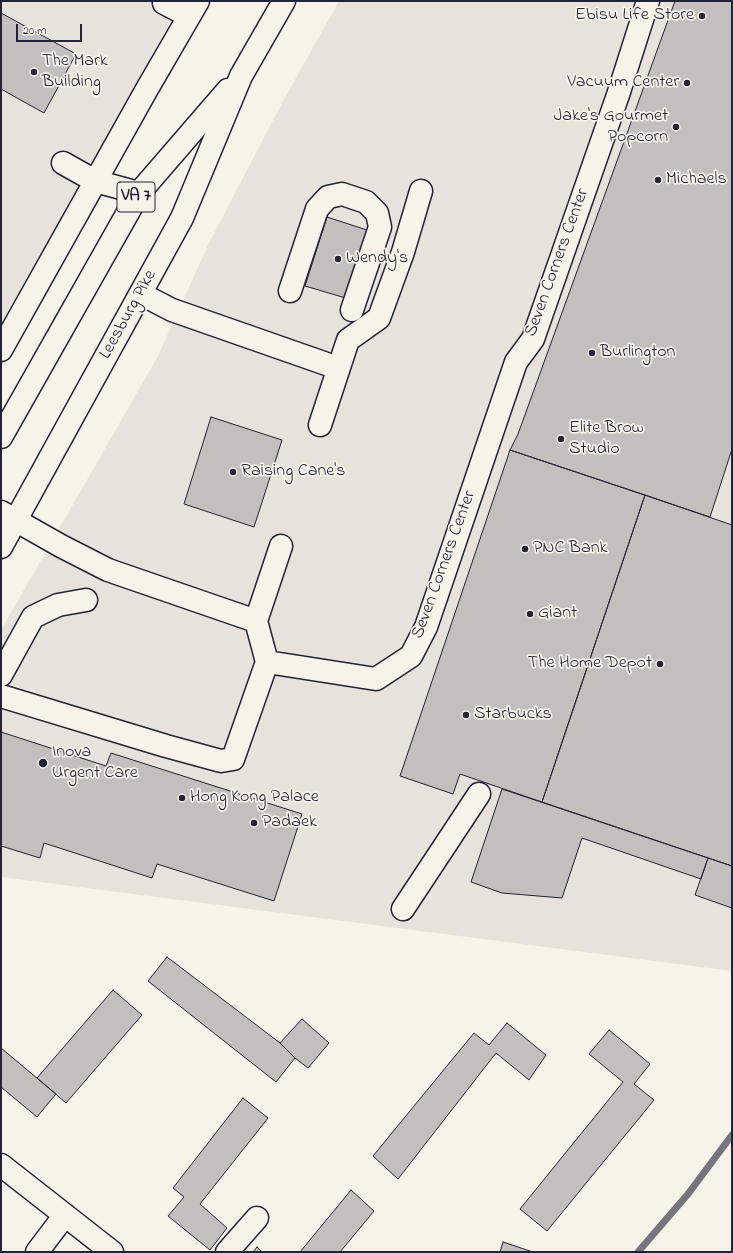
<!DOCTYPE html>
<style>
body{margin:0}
#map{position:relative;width:733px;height:1253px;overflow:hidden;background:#f7f3e8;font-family:"Indie Flower",sans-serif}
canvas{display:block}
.frame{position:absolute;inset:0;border:2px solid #22223b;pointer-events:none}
.scale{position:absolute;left:16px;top:24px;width:66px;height:18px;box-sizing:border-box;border:2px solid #22223b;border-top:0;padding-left:5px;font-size:12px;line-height:14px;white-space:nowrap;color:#22223b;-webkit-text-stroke:3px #f7f3e8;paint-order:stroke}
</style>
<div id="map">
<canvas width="733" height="1253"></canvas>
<div class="frame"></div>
<div class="scale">20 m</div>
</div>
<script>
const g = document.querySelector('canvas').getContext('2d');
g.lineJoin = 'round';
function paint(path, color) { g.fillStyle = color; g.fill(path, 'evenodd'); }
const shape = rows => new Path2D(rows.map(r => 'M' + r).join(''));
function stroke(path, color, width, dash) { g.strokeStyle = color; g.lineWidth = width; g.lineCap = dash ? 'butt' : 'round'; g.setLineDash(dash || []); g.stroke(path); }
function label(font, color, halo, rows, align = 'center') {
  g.font = font + ' "Indie Flower",sans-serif'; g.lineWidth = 3.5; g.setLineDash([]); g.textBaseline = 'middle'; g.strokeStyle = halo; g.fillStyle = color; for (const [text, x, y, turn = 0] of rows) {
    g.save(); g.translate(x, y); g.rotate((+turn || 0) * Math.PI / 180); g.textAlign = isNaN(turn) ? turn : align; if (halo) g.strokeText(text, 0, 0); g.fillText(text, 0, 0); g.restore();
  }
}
const built = shape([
 [1,1,182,1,1,327],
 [339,1,732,1,732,971,1,877,1,630,158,356,208,245,282,103]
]);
const stream = shape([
 [638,1252,688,1194,732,1135]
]);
const building = shape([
 [675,1,732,1,732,449,710,517,510,450,518,434,675,1],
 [1,13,76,54,44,113,1,89,1,13],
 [327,217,370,231,349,299,305,286,327,217],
 [211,417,282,440,254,527,184,504,211,417],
 [510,450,645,495,542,802,460,774,453,794,400,776,510,450],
 [645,495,732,525,732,866,542,802,645,495],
 [1,732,106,766,111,753,302,814,274,901,157,864,152,878,44,843,40,858,1,846,1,732],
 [502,789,708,858,701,879,582,838,562,898,502,893,471,882,502,789],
 [708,858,732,866,732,908,695,895,708,858],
 [167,957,280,1043,295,1058,276,1082,148,981,167,957],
 [113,990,142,1015,66,1103,37,1078,113,990],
 [302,1019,329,1043,308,1068,295,1058,280,1043,302,1019],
 [507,1023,546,1055,529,1080,496,1053,398,1179,373,1156,474,1033,489,1045,507,1023],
 [609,1030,650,1064,634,1084,654,1100,547,1231,520,1209,623,1082,589,1054,609,1030],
 [1,1048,56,1094,37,1117,1,1087,1,1048],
 [243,1098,268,1118,200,1204,227,1228,210,1250,168,1216,184,1197,173,1188,243,1098],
 [351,1190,374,1211,340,1252,300,1252,351,1190],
 [503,1242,533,1252,500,1252,503,1242],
 [257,1247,262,1252,253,1252,257,1247]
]);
const minor = shape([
 [164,3,189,16],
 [63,163,95,181,139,193],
 [290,291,317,209,328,197,342,194,366,202,377,213,380,227,352,310],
 [141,294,172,310,338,368],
 [1,350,147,89,198,1],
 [320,425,348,340,379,318,403,252,421,191],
 [1,512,61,546,108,570,256,621,281,546],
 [267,662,376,679,411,656,426,627,516,362,533,339,618,95,648,1],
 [1,675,33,617,58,605,86,600],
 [1,696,166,746,221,761,233,759,267,662,256,621],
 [403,909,479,794],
 [1,1165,112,1252],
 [37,1252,65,1215],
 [227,1252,257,1218]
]);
const major = shape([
 [1,437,139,193,228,90],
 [1,547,182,218,241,76,284,1]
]);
const markers = [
 [702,16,4,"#22223b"],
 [34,72,4,"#22223b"],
 [687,83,4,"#22223b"],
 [676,127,4,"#22223b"],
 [658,180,4,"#22223b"],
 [338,259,4,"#22223b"],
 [592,353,4,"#22223b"],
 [561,439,4,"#22223b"],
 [233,472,4,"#22223b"],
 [525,549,4,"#22223b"],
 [530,614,4,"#22223b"],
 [660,664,4,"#22223b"],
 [466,715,4,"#22223b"],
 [43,763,5,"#22223b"],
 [182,798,4,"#22223b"],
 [254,823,4,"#22223b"]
];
const shields = [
 [136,197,38]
];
const shieldNames = [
 ["VA 7",136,197]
];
const poiNames = [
 ["Ebisu Life Store",694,16,"right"],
 ["The Mark",42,62],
 ["Building",42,83],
 ["Vacuum Center",679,83,"right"],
 ["Jake's Gourmet",668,117,"right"],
 ["Popcorn",668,138,"right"],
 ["Michaels",666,180],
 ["Wendy's",346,259],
 ["Burlington",600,353],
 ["Elite Brow",569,429],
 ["Studio",569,450],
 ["Raising Cane's",241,472],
 ["PNC Bank",533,549],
 ["Giant",538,614],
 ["The Home Depot",652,664,"right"],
 ["Starbucks",474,715],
 ["Inova",52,753],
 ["Urgent Care",52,774],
 ["Hong Kong Palace",190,798],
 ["Padaek",262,823]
];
const streetNames = [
 ["Seven Corners Center",558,263,-70],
 ["Leesburg Pike",129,315,-61],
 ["Seven Corners Center",445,565,-70]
];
paint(built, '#e7e3db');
stroke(stream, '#76747f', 7);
paint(building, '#c2bfbd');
stroke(building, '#22223b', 1);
stroke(minor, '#22223b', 25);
stroke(major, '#22223b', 25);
stroke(minor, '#f7f3e8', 22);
stroke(major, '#f7f3e8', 22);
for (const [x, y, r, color] of markers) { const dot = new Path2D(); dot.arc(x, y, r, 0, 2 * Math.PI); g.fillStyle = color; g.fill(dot); stroke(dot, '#f7f3e8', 1.5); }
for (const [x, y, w] of shields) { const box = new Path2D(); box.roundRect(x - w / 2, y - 15, w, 30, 3); g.fillStyle = '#f7f3e8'; g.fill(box); stroke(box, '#22223b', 1); }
label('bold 17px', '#22223b', null, shieldNames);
label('18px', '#22223b', '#f7f3e8', poiNames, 'left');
label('18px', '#22223b', '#f7f3e8', streetNames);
</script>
